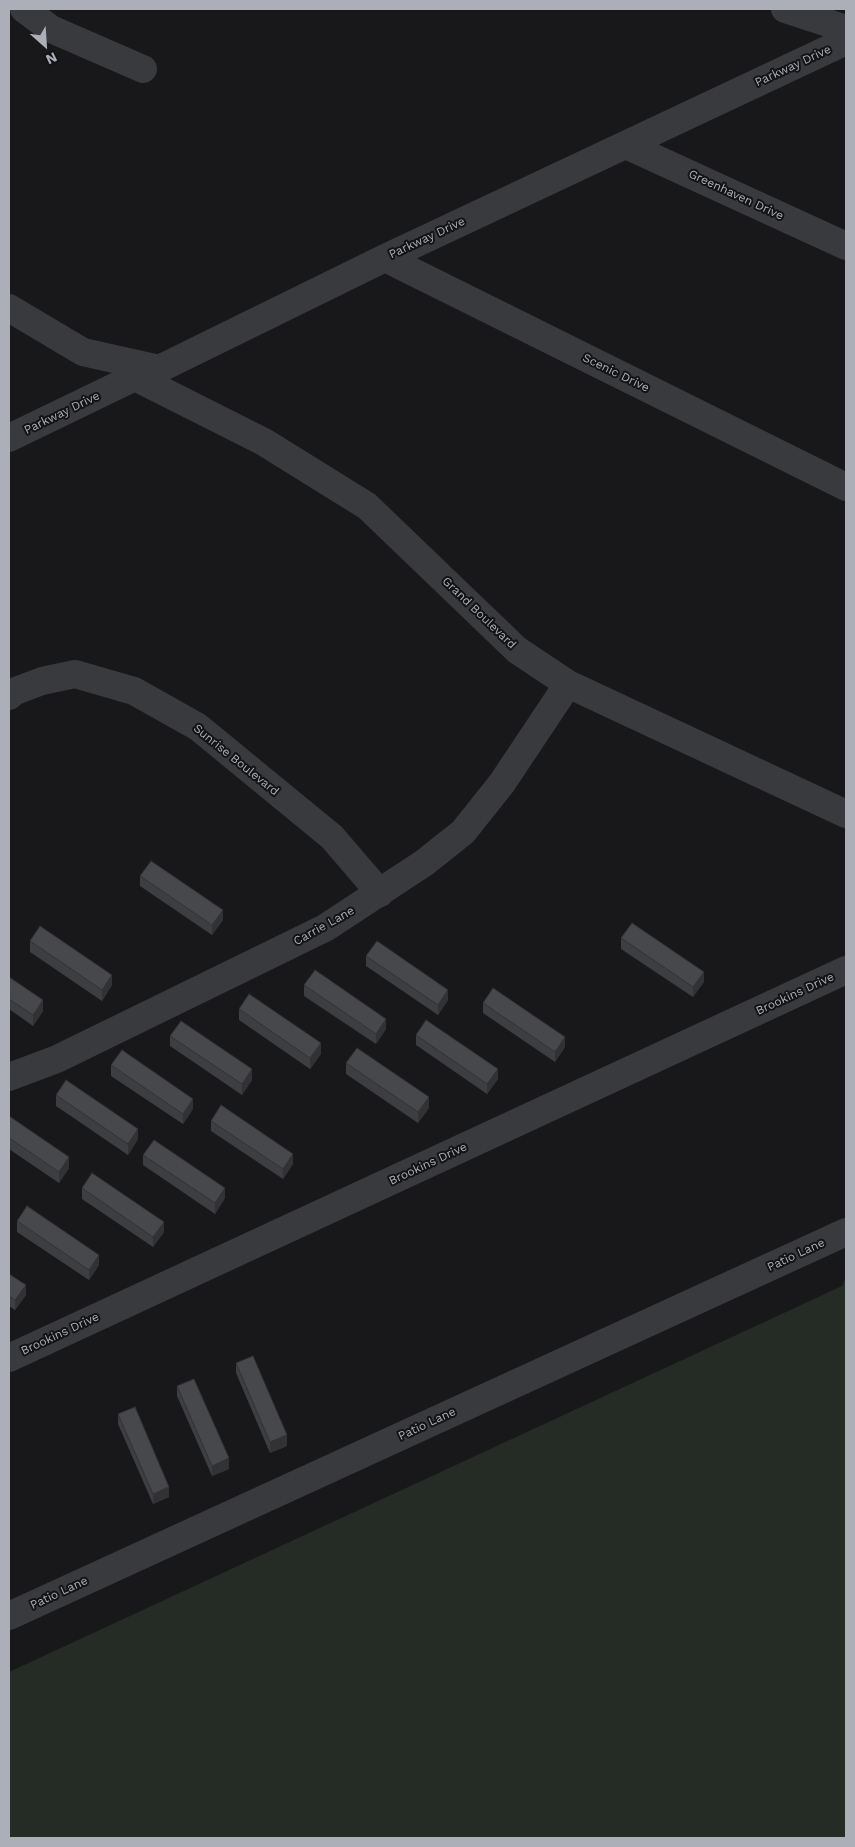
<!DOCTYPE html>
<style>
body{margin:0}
#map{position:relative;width:855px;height:1847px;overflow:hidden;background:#18181a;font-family:"Work Sans",sans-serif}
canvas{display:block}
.frame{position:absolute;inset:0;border:10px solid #acafb8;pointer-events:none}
.north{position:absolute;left:20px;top:20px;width:50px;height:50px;-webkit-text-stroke:4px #131315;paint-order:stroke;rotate:154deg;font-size:14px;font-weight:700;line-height:20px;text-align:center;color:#acafb8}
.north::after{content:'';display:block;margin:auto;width:18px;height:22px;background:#acafb8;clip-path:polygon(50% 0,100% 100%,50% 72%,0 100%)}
</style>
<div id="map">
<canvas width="855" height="1847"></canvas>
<div class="frame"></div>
<div class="north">N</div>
</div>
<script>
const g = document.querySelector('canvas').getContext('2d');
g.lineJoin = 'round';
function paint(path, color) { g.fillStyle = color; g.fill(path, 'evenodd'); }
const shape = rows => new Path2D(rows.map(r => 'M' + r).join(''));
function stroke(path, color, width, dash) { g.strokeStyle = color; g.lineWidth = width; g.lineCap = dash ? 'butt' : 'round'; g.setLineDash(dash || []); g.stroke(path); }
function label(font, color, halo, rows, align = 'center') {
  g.font = font + ' "Work Sans",sans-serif'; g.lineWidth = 4; g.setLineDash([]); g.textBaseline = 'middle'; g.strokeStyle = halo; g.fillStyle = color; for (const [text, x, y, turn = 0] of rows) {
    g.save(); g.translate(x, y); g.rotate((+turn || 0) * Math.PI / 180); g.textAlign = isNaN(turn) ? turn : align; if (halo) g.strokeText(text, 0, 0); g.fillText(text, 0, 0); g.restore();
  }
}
const green = shape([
 [846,1277,846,1838,9,1838,9,1672,842,1286]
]);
const minor = shape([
 [24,9,51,29,143,69],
 [785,9,846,29],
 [626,145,846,246],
 [385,258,846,487],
 [9,308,83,352,159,369],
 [135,377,264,442,367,506,517,650,568,684,846,814],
 [9,438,135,377,159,369,385,258,846,41],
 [9,696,13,692,42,681,75,674,134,691,198,727,332,837,380,893],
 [9,1077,57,1059,325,928,424,863,463,832,502,783,568,684],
 [9,1358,846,970],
 [9,1616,846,1232]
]);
const wall = shape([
 [140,876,223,920,212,935,140,886],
 [621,938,704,982,693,997,621,949],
 [30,941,112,985,102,1001,30,952],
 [366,956,448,1000,438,1015,366,966],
 [9,977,43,1011,33,1026,9,1009],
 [304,985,386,1029,376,1044,304,996],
 [483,1003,565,1047,555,1062,483,1013],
 [239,1009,321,1054,310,1069,239,1020],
 [416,1035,498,1079,487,1094,416,1045],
 [170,1036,252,1080,242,1095,170,1046],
 [346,1063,429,1108,418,1123,346,1074],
 [111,1065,193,1109,183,1124,111,1076],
 [56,1095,138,1139,128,1155,56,1106],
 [9,1116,69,1168,59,1183,9,1149],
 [211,1121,293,1164,283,1179,211,1131],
 [143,1155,225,1198,215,1214,143,1165],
 [82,1188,164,1232,153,1247,82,1199],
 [17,1221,99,1265,89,1280,17,1232],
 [9,1274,26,1295,15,1310,9,1306],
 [236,1363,287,1446,270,1453,236,1373],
 [177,1386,229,1469,212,1476,177,1396],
 [118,1414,169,1497,153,1504,118,1424]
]);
const shadedWall = shape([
 [223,910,223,920,212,935,212,925],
 [704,972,704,982,693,997,693,987],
 [112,975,112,985,102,1001,102,990],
 [448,990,448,1000,438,1015,438,1005],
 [43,1000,43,1011,33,1026,33,1015],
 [386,1019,386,1029,376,1044,376,1034],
 [565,1037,565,1047,555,1062,555,1052],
 [321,1043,321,1054,310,1069,310,1058],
 [252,1069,252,1080,242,1095,242,1084],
 [498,1069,498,1079,487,1094,487,1084],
 [429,1097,429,1108,418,1123,418,1112],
 [193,1099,193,1109,183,1124,183,1114],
 [138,1129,138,1139,128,1155,128,1144],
 [293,1154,293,1164,283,1179,283,1169],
 [69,1157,69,1168,59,1183,59,1172],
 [225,1188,225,1198,215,1214,215,1203],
 [164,1222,164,1232,153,1247,153,1237],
 [99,1255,99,1265,89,1280,89,1270],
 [26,1285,26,1295,15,1310,15,1300],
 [287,1435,287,1446,270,1453,270,1442],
 [229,1458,229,1469,212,1476,212,1466],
 [169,1487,169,1497,153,1504,153,1494]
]);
const building = shape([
 [151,861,223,910,212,925,140,876,151,861],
 [632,923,704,972,693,987,621,938,632,923],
 [40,926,112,975,102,990,30,941,40,926],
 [377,941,448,990,438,1005,366,956,377,941],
 [315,970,386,1019,376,1034,304,985,315,970],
 [9,977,43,1000,33,1015,9,999,9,977],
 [493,988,565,1037,555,1052,483,1003,493,988],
 [249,994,321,1043,310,1058,239,1009,249,994],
 [426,1020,498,1069,487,1084,416,1035,426,1020],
 [181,1021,252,1069,242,1084,170,1036,181,1021],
 [357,1048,429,1097,418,1112,346,1063,357,1048],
 [122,1050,193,1099,183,1114,111,1065,122,1050],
 [66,1080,138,1129,128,1144,56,1095,66,1080],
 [221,1105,293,1154,283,1169,211,1121,221,1105],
 [9,1116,69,1157,59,1172,9,1138,9,1116],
 [154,1140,225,1188,215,1203,143,1155,154,1140],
 [92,1173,164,1222,153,1237,82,1188,92,1173],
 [27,1206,99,1255,89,1270,17,1221,27,1206],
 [9,1274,26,1285,15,1300,9,1296,9,1274],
 [253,1356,287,1435,270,1442,236,1363,253,1356],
 [194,1379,229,1458,212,1466,177,1386,194,1379],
 [135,1407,169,1487,153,1494,118,1414,135,1407]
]);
const streetNames = [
 ["Parkway Drive",793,66,-25],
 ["Greenhaven Drive",736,195,25],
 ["Parkway Drive",427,238,-25],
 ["Scenic Drive",616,373,26],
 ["Parkway Drive",62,413,-26],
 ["Grand Boulevard",479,613,44],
 ["Sunrise Boulevard",236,760,39],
 ["Carrie Lane",324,926,-29],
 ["Brookins Drive",795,994,-25],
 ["Brookins Drive",428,1164,-25],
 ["Patio Lane",796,1255,-25],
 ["Brookins Drive",60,1334,-25],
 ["Patio Lane",427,1424,-25],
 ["Patio Lane",59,1593,-25]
];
paint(green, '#242c25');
stroke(minor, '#393a3e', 28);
paint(wall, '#3d3e41');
paint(shadedWall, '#323235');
paint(building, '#47484c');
stroke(building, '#323235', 1);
label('12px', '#acafb8', '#131315', streetNames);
</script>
